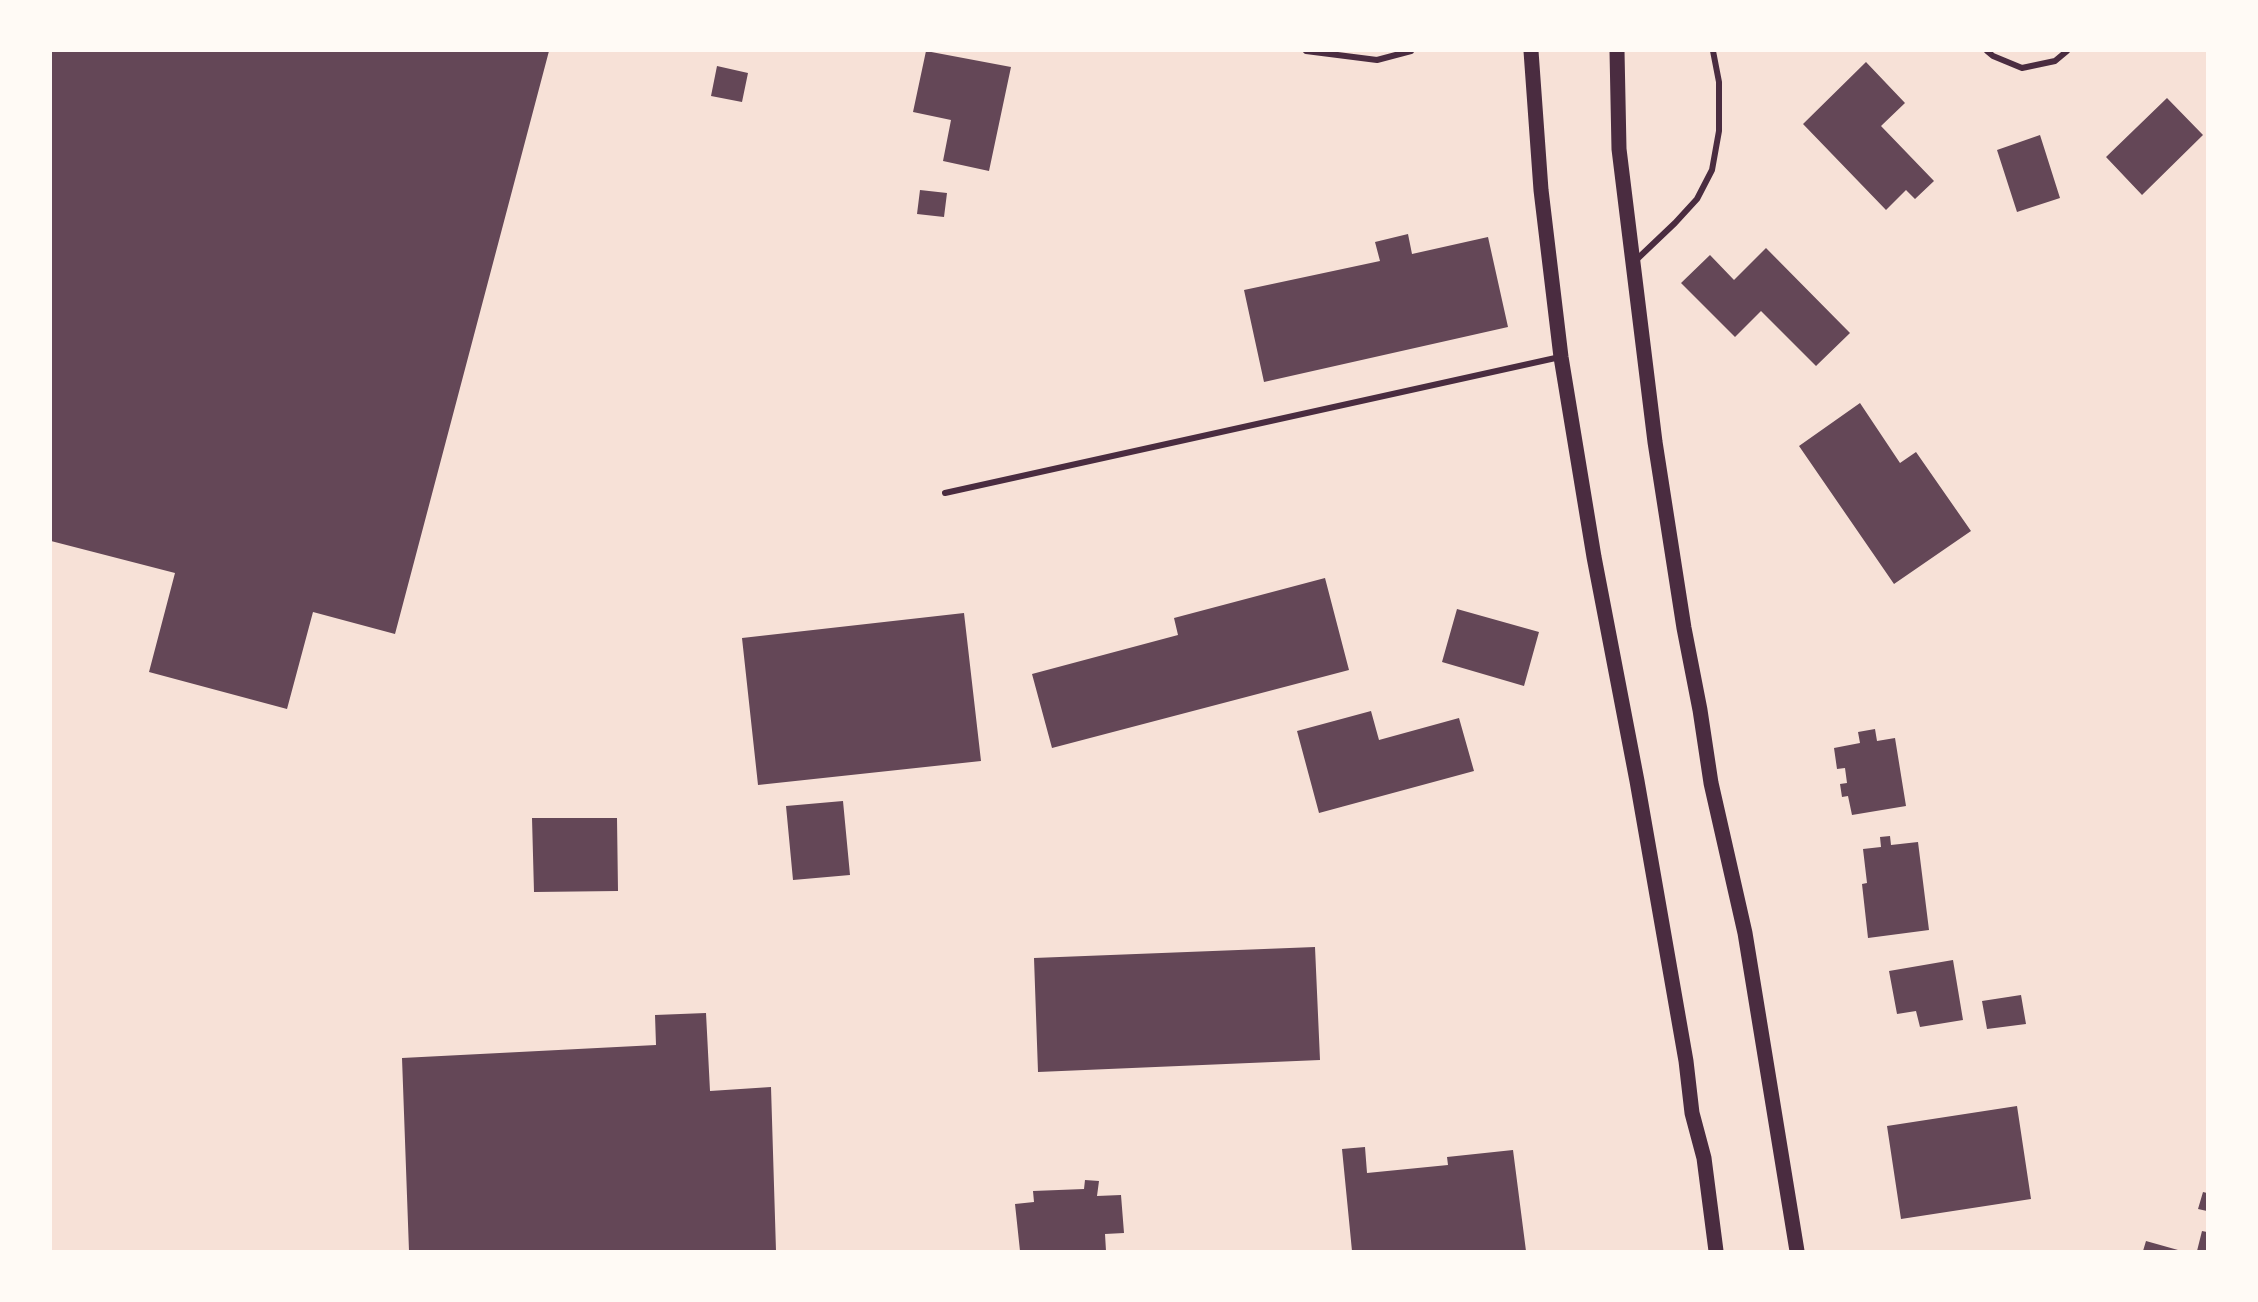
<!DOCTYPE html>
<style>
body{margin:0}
#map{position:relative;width:2258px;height:1302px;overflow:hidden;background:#f7e1d7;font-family:"Golos Text",sans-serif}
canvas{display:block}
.frame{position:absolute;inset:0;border:52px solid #fffaf5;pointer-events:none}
</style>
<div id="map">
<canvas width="2258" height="1302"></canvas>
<div class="frame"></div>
</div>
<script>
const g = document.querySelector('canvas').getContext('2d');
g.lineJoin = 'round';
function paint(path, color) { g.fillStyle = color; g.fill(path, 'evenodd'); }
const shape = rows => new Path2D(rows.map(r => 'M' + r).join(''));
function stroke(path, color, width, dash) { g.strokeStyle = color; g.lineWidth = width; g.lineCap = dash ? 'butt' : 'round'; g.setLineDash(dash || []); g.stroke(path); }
const building = shape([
 [51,51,549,51,395,634,313,612,287,709,149,672,175,573,51,541],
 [926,51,1011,67,989,171,943,161,951,120,913,112],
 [1866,62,1905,103,1881,126,1934,181,1915,199,1906,190,1886,210,1803,124],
 [717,66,748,73,742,102,711,96],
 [2167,98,2203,135,2142,195,2106,157],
 [2040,135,2060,198,2017,212,1997,150],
 [920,190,947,193,944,217,917,214],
 [1408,234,1412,254,1488,237,1508,327,1264,382,1244,290,1380,261,1375,242],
 [1766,248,1850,333,1816,366,1761,311,1735,337,1681,283,1710,255,1734,280],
 [1860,403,1900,463,1916,452,1971,531,1894,584,1799,446],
 [1325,578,1349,670,1052,748,1032,674,1178,635,1174,618],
 [1457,609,1539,632,1524,686,1442,662],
 [964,613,981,761,758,785,742,638],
 [1371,711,1379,740,1459,718,1474,771,1319,813,1297,731],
 [1875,729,1877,741,1895,738,1906,806,1852,815,1848,796,1842,797,1840,784,1847,783,1845,768,1837,769,1834,748,1860,743,1858,732],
 [843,801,850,875,793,880,786,806],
 [532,818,617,818,618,891,534,892],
 [1890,836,1891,845,1918,842,1929,930,1868,938,1862,884,1867,883,1863,849,1881,847,1880,837],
 [1315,947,1320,1060,1038,1072,1034,958],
 [1953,960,1963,1020,1920,1027,1916,1011,1897,1014,1889,971],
 [2021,995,2026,1024,1987,1029,1982,1001],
 [706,1013,710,1091,771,1087,776,1251,409,1251,402,1058,656,1045,655,1015],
 [2017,1106,2031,1199,1901,1219,1887,1126],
 [1365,1147,1367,1173,1448,1165,1447,1157,1513,1150,1526,1251,1352,1251,1342,1149],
 [1085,1180,1099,1181,1097,1196,1121,1195,1124,1233,1105,1234,1106,1251,1020,1251,1015,1204,1034,1202,1033,1191,1084,1189],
 [2203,1192,2207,1193,2207,1211,2198,1209],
 [2202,1231,2207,1232,2207,1251,2197,1251],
 [2146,1241,2178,1250,2178,1251,2143,1251]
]);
const minor = shape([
 [1306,51,1377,60,1411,51],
 [1987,51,1993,56,2022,68,2055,61,2067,51],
 [1634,262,1675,223,1697,199,1712,170,1719,131,1719,82,1713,51],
 [945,493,1560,357]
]);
const primary = shape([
 [1531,51,1541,190,1561,357,1594,557,1637,781,1686,1061,1692,1113,1704,1158,1716,1251],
 [1617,51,1619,149,1655,442,1684,628,1700,710,1711,783,1745,933,1797,1251]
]);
paint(building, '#644757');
stroke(minor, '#4a2c40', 6);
stroke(primary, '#4a2c40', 15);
</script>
